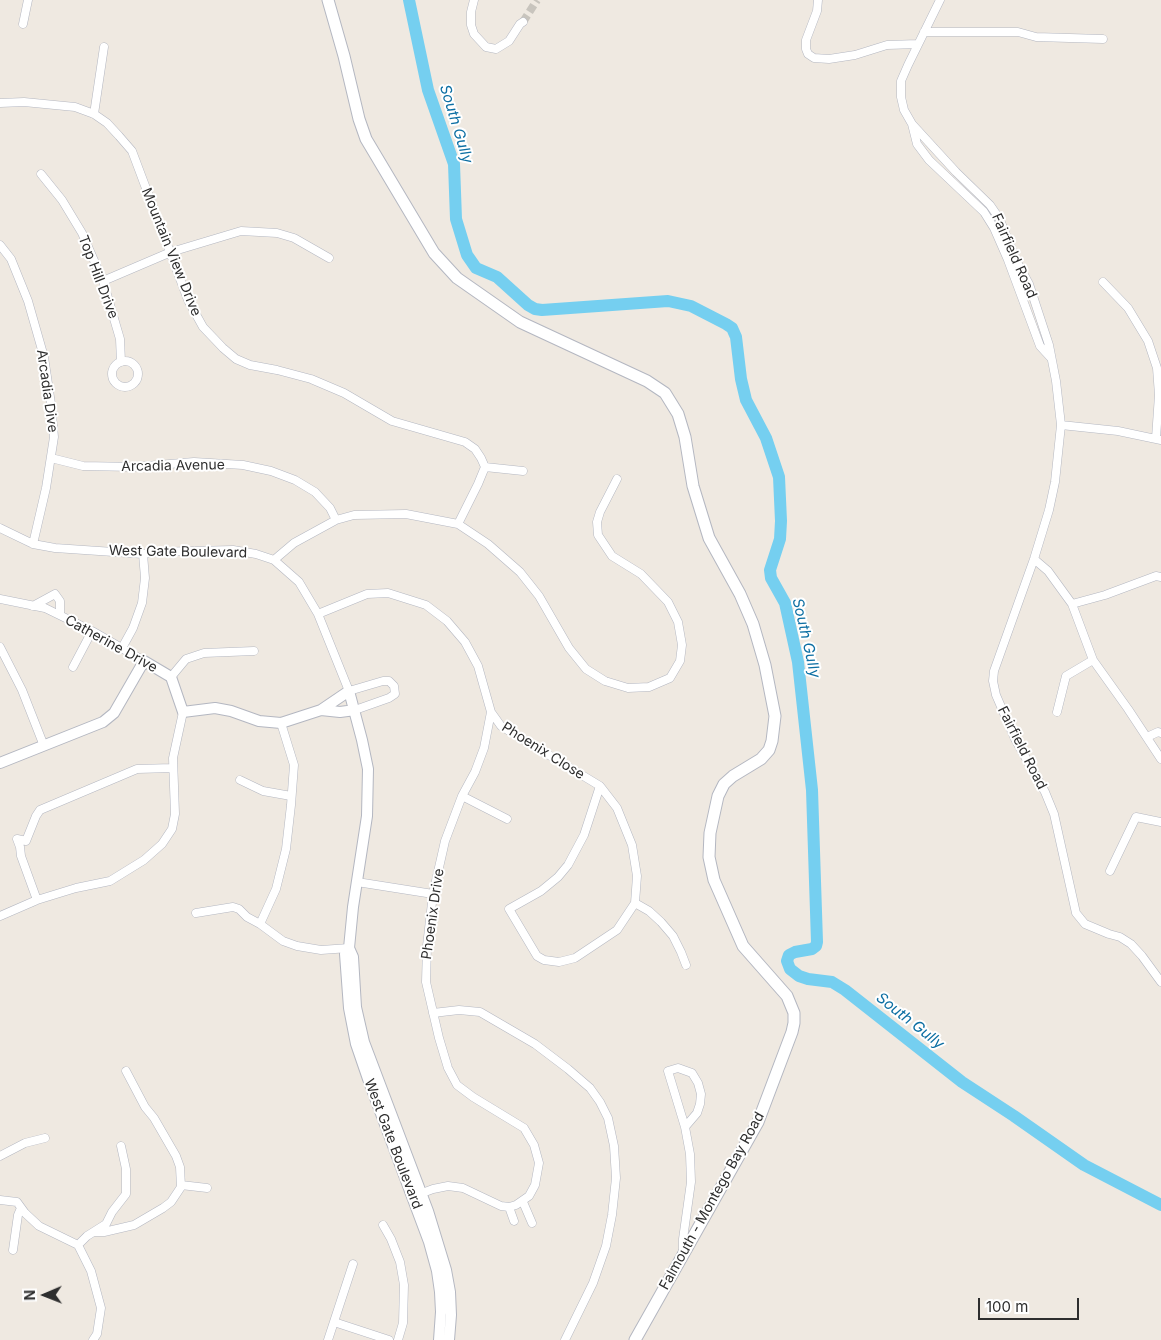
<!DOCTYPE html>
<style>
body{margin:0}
#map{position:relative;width:1161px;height:1340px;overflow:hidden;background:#efe9e1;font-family:Inter,sans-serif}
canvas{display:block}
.north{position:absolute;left:20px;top:1270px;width:50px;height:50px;-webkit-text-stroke:4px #fff;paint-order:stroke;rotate:269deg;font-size:14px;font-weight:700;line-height:20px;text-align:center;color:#2e2e2e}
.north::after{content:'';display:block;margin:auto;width:18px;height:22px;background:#2e2e2e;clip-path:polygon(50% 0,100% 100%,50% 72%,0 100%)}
.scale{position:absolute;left:978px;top:1298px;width:101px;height:22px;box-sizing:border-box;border:2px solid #2e2e2e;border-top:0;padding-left:6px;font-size:15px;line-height:18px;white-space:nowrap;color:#2e2e2e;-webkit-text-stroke:4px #fff;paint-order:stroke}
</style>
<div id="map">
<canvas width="1161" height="1340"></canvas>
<div class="north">N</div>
<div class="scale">100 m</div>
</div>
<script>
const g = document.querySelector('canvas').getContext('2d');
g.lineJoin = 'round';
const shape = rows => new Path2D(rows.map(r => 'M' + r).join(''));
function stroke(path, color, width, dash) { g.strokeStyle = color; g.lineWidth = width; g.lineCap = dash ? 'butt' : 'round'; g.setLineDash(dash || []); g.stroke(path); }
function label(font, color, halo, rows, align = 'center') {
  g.font = font + ' Inter,sans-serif'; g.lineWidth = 4; g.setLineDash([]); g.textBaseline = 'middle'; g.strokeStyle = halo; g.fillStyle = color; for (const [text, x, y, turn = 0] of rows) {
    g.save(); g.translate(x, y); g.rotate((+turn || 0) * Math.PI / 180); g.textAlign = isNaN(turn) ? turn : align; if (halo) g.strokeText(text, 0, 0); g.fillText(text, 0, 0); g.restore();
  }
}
const river = shape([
 [409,0,428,90,454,164,456,219,467,255,476,268,497,277,528,305,535,309,542,310,668,301,691,306,726,324,732,328,736,337,741,379,746,400,766,438,779,477,781,521,780,539,770,570,771,578,785,603,798,662,812,790,817,942,816,946,812,949,795,952,789,955,787,961,790,969,799,976,808,979,832,982,845,990,962,1082,1014,1116,1084,1165,1161,1205]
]);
const minorTunnel = shape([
 [523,22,537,0]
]);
const minor = shape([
 [474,0,471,12,471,25,474,34,486,47,496,49,509,41,520,24,523,22],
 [818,0,817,11,806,40,806,49,808,54,814,58,829,59,855,55,887,45,918,44],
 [940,0,908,65,901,81,901,97,904,110,912,124,917,144,929,160,984,212,994,228,1008,260,1040,346,1051,358],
 [23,24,28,0],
 [924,32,1018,32,1036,37,1103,39],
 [0,103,24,102,75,107,94,114,107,123,119,136,132,151,188,300,203,327,223,348,236,359,250,365,277,370,311,379,344,393,392,421,465,442,475,449,481,458,485,467,478,484,458,524],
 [94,114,104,47],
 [912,124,956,172,990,205,999,218,1018,264,1029,284,1049,345,1056,381,1061,425,1055,482,1049,510,1034,559,994,671,993,681,996,695,1015,739,1045,792,1054,814,1076,913,1085,924,1109,934,1120,937,1131,944,1142,956,1161,982],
 [41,174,62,200,82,233,103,281,120,339,121,362],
 [0,245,11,259,28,301,44,357,51,404,54,437,46,488,33,544],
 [103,281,171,252,241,231,277,233,294,238,329,258],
 [1103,282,1128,308,1148,341,1157,368,1159,395,1156,438],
 '112 374a13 13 0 1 1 26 0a13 13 0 1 1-26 0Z',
 [1061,425,1118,431,1161,440],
 [51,458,83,466,134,467,194,462,243,465,271,471,295,480,315,492,330,508,336,520],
 [485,467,523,471],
 [0,528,33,544,55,548,143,554,154,552,233,550,256,554,274,560,299,582,318,614,349,691,383,681,389,681,394,686,395,694,389,698,355,710],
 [1034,559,1048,571,1072,604,1093,660,1128,709,1161,759],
 [274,560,294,543,336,520,354,515,406,514,458,524,488,544,520,572,539,596,569,648,586,669,605,681,628,688,649,687,670,678,680,661,682,645,678,622,668,602,641,574,612,556,598,535,597,522,600,512,617,479],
 [0,599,45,608,92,631,144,661],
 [1072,604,1105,595,1156,576,1161,577],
 [33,606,55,594,60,601,60,615],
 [318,614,367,594,388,593,426,605,447,621,465,642,478,666,491,712,484,748,475,772,462,796,445,841,433,894,427,946,426,982,439,1038,448,1068,457,1085,473,1097,524,1128,534,1145,539,1163,535,1185,529,1196,516,1205,509,1207,501,1206,463,1188,448,1186,433,1189,417,1195],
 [0,647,22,690,44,746],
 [122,648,133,628,142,603,145,578,143,554],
 [73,667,92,631],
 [171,677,186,659,204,653,254,651],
 [491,712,501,726,600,786,584,835,568,865,558,877,541,891,509,909,537,956,544,960,559,962,575,958,617,930,635,903,637,876,632,845,617,808,600,786],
 [1057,712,1066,676,1093,660],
 [281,723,294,765,291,805,286,849,276,889,260,924,283,941,297,946,321,950,349,948],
 [1147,737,1158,732,1161,733],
 [240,780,263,791,291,796],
 [462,796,507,819],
 [1110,871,1136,817,1161,822],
 [357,882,433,894],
 [37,900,21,856,20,847,17,839,26,841,36,816,40,810,137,769,172,768],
 [635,903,649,911,661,922,673,936,681,952,686,965],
 [196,913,233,907,239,909,247,917,260,924],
 [0,916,37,900,76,888,110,881,144,860,162,844,172,829,175,814,173,758,183,712],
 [433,1013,459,1010,480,1012,535,1044,568,1069,590,1088,600,1102,608,1118,614,1146,616,1178,612,1215,606,1246,593,1283,565,1340],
 [0,1156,25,1143,45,1138],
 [181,1185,207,1188],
 [0,1200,17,1202,25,1213,39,1226,78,1245,91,1271,101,1308,97,1334,93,1340],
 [523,1202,532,1223],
 [509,1207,514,1221],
 [383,1225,391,1239,400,1262,404,1285,403,1323,398,1340],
 [94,1232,104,1232,134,1225,163,1208,171,1202,181,1187,180,1167,176,1156,154,1118,145,1107,126,1071],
 [78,1245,87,1236,106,1224,112,1212,126,1194,126,1169,121,1146],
 [13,1250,18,1215,21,1208],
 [683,1253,683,1239,691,1182,690,1154,685,1127,668,1071,678,1068,692,1073,698,1083,701,1094,700,1104,697,1113,685,1127],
 [334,1322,389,1340],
 [328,1340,353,1264]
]);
const tertiary = shape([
 [321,710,340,712,355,710],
 [0,763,103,722,114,713,144,661,171,677,183,712,215,708,231,711,259,721,281,723,321,710,349,691,362,740,368,769,367,816,353,907,349,948,345,954,349,1008,356,1044,368,1079,429,1242,437,1271,440,1292,441,1312,439,1340],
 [349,948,353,957,356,1007,364,1042,428,1211,446,1270,450,1292,451,1315,449,1340]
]);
const secondary = shape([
 [328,0,344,56,359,119,366,139,434,253,457,278,520,322,647,381,665,393,678,414,685,437,693,486,709,538,740,594,753,624,765,665,775,716,772,741,769,750,761,759,733,776,724,784,718,796,710,833,709,857,714,880,743,946,787,996,794,1013,794,1023,792,1032,758,1122,635,1340]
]);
const streetNames = [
 ["Mountain View Drive",171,252,68],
 ["Fairfield Road",1014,256,66],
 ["Top Hill Drive",98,277,69],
 ["Arcadia Dive",47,391,82],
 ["Arcadia Avenue",173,466,-1],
 ["West Gate Boulevard",178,552,1],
 ["Catherine Drive",111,644,29],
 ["Fairfield Road",1022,748,63],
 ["Phoenix Close",543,751,32],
 ["Phoenix Drive",433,914,-82],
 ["West Gate Boulevard",393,1144,69],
 ["Falmouth - Montego Bay Road",712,1201,-61]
];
const waterNames = [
 ["South Gully",456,124,73],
 ["South Gully",806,638,77],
 ["South Gully",910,1021,38]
];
stroke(river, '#75cff0', 12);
stroke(minorTunnel, '#c8c4bd', 8, [8, 4]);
stroke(minor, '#b4b7c1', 9);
stroke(tertiary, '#b4b7c1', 12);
stroke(secondary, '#b4b7c1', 13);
stroke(minor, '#fff', 8);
stroke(tertiary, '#fff', 10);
stroke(secondary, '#fff', 11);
label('14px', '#2e2e2e', '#fff', streetNames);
label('italic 15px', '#0d6fa3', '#fff', waterNames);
</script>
